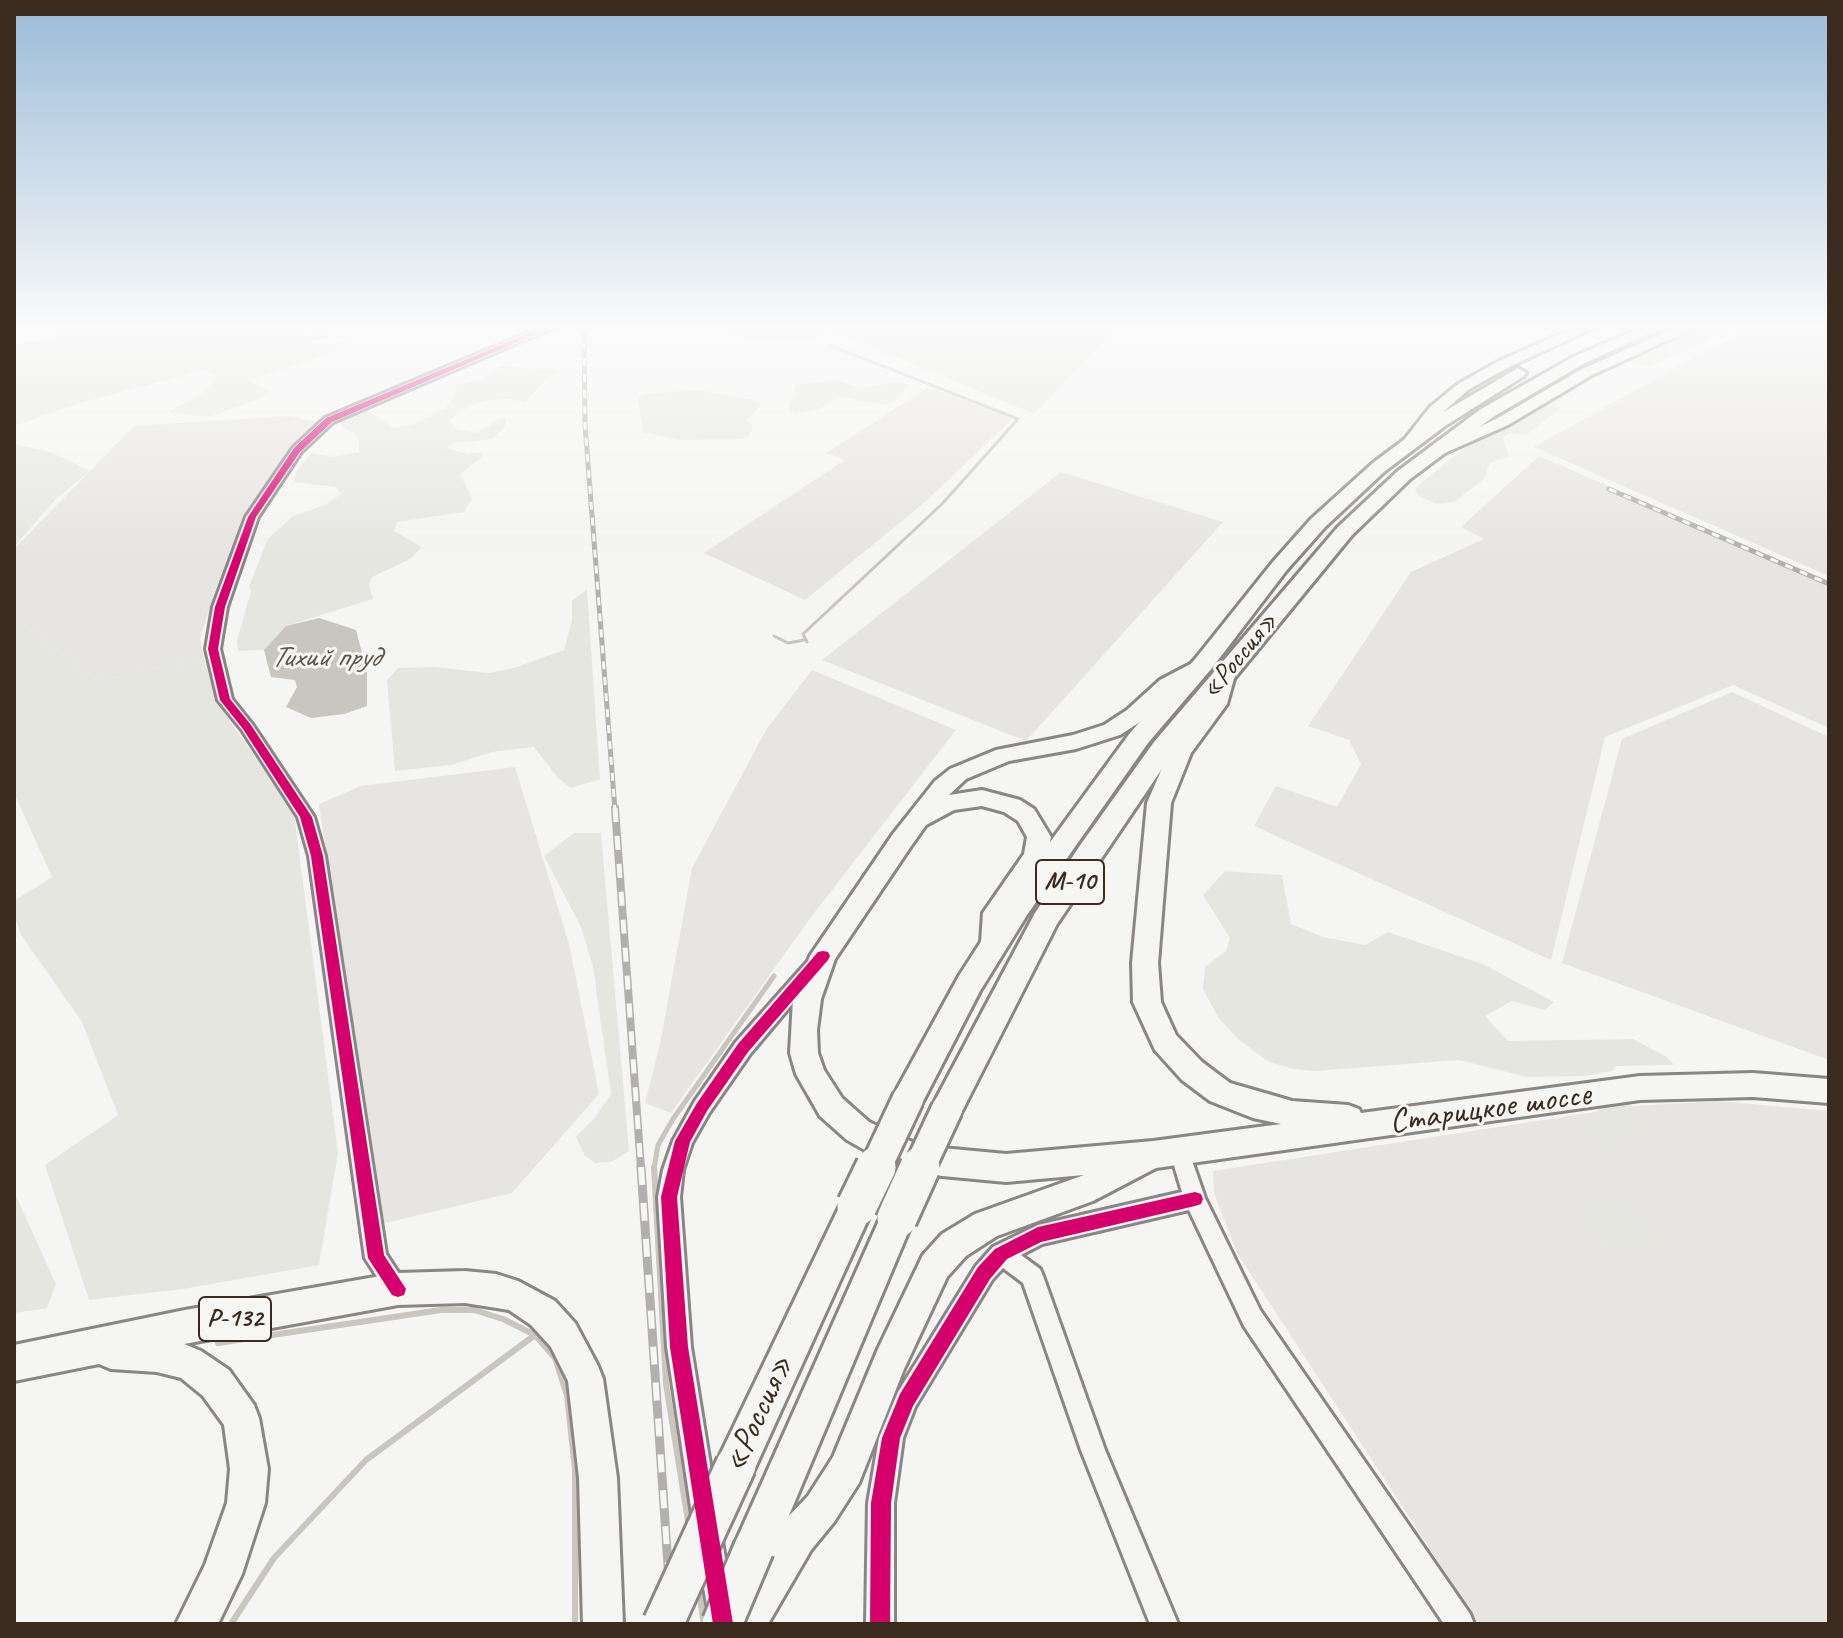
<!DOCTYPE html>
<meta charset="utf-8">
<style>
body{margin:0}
#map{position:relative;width:1843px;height:1638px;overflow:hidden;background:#f5f5f3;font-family:Caveat,sans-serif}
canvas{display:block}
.frame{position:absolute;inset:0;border:16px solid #3b2a1e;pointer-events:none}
</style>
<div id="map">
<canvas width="1843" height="1638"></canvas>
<div class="frame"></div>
</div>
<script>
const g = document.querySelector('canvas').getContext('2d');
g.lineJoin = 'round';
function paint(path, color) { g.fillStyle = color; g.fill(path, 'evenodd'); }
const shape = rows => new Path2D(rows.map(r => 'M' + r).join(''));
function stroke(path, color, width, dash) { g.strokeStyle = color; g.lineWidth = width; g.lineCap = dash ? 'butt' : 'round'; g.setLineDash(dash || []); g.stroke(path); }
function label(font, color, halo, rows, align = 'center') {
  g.font = font + ' Caveat,sans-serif'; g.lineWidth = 6; g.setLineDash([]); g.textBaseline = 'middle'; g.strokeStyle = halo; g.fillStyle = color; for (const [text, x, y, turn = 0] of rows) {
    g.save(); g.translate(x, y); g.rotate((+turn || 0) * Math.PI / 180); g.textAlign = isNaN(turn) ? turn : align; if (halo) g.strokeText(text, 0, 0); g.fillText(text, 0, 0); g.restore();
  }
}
const built = shape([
 [1762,326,1829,326,1829,576,1534,447,1705,351],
 [929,387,1012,419,924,503,805,600,704,553,845,460,826,453],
 [290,416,321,423,291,449,260,495,215,590,200,639,204,659,98,681,14,617,14,549,134,426],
 [1539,456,1829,581,1829,728,1733,685,1605,737,1551,960,1254,826,1276,786,1337,807,1361,764,1349,740,1308,726,1411,572,1484,539,1461,527],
 [1061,472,1223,522,1026,741,822,660],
 [812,670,956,730,811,917,671,1113,645,1103,660,1044,692,868,766,730],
 [1732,692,1829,737,1829,1060,1562,963,1622,739],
 [515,767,569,944,599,1094,512,1193,381,1224,319,804,361,786],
 [1718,1101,1829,1111,1829,1624,1479,1624,1237,1253,1214,1193,1213,1171,1634,1106]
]);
const green = shape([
 [73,326,272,326,305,337,319,332,329,337,307,343,334,344,351,340,324,355,250,380,270,392,259,399,209,417,168,412,202,393,218,377,205,370,80,403,14,426,14,344,54,339],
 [675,326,1118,326,1034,414,826,328,814,339,745,339,716,328,676,330],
 [1710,326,1737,326,1648,367,1626,359],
 [501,366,556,370,525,402,511,399,486,400,460,411,449,420,456,429,476,433,502,418,507,419,504,428,492,439,454,443,446,448,467,454,481,452,484,455,460,474,472,498,464,512,397,522,394,531,422,547,410,559,372,577,369,584,373,599,286,626,264,650,238,651,237,640,251,592,249,586,268,539,293,516,325,505,341,494,336,487,294,482,297,471,311,453,332,457,359,452,359,438,335,420,363,408,393,428,411,425,447,407,456,392,455,385,481,380],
 [835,380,861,388,901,382,908,386,896,400,886,405,839,397,819,409,796,414,788,410,796,385],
 [1570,389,1573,390,1555,404,1561,408,1525,436,1510,433,1503,438,1509,456,1490,463,1484,479,1454,502,1437,504,1419,496,1415,490,1421,483,1467,446,1503,431],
 [696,390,760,401,760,407,747,421,752,424,751,434,744,439,679,440,643,432,638,398,646,394],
 [14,444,51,452,90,471,56,499,14,547],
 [587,589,600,779,571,788,558,778,534,747,492,752,451,765,395,771,387,680,398,668,434,667,489,673,514,668,564,650,572,621,572,601],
 [14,617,98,681,204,659,217,702,294,813,338,1153,319,1265,183,1289,89,1300,45,1165,118,1115,82,1022,21,935,14,913,14,901,52,877,14,793],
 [574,833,601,833,629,1151,611,1162,595,1163,585,1156,576,1137,594,1119,611,1094,593,967,581,927,544,856],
 [1225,871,1282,875,1291,924,1323,937,1365,945,1388,932,1483,964,1554,1002,1545,1010,1512,1001,1485,1016,1508,1041,1633,1039,1667,1057,1674,1065,1616,1066,1612,1071,1585,1076,1527,1077,1459,1060,1315,1071,1294,1069,1269,1062,1238,1039,1218,1017,1203,989,1205,967,1226,951,1230,938,1203,895],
 [1618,1103,1629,1104,1641,1113,1640,1131,1627,1140,1617,1138,1607,1148,1596,1146,1591,1139,1593,1134,1585,1124,1588,1118,1598,1118,1597,1109],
 [14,1192,56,1284,47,1308,14,1313],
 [1613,1205,1626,1207,1630,1217,1623,1219,1629,1227,1646,1226,1654,1235,1653,1247,1648,1254,1602,1247,1577,1219,1581,1211]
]);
const water = shape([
 [319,618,356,630,367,672,367,706,344,714,311,718,286,707,297,687,295,680,271,677,264,650,286,626]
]);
const streamFar2 = shape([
 [774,636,788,643,804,640],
 [807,642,803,634,942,504,1018,419,829,345]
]);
const streamFar1 = shape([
 [654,1169,658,1145,673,1119,774,976]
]);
const stream = shape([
 [654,1167,666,1384,689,1527],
 [218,1343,441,1310,474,1310,503,1319,535,1335,555,1358,567,1395,575,1470,575,1624],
 [698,1587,704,1624],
 [231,1624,274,1558,366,1460,535,1335]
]);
const minor = shape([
 [544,326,557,326,333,422,301,452,258,517,227,607,220,649,232,699,252,724,314,817,325,856,386,1254,409,1289,406,1297,398,1300,390,1297,365,1258,309,856,298,817,242,730,218,700,206,649,213,607,246,517,293,448,325,418,544,326],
 [814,959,820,961,823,966,820,971,750,1054,709,1113,692,1143,683,1170,680,1197,691,1347,718,1514,714,1523,705,1527,696,1523,692,1514,667,1347,658,1197,663,1170,673,1141,695,1101,736,1042,808,961,814,959],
 [1180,1143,1187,1146,1205,1198,1260,1310,1470,1614,1474,1624,1444,1624,1244,1326,1189,1210,1042,1244,1021,1255,1040,1269,1043,1276,1105,1450,1178,1624,1150,1624,1081,1450,1023,1283,1003,1268,992,1280,915,1407,903,1438,894,1503,894,1624,866,1624,868,1503,879,1438,898,1392,976,1266,993,1247,1038,1225,1182,1192,1170,1152,1173,1146,1180,1143],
 [709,1528,718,1532,722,1541,733,1605,729,1614,720,1618,711,1614,707,1605,696,1541,700,1532,709,1528]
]);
const primary = shape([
 [1578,326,1597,326,1507,368,1468,390,1442,413,1414,448,1402,448,1400,445,1430,407,1458,384,1497,362,1578,326],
 [1680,326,1699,326,1592,375,1508,425,1438,456,1432,458,1424,453,1496,419,1582,369,1680,326],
 [1204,657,1214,663,1211,667,1176,690,1143,720,1120,735,1076,749,1009,761,966,779,949,795,982,790,1020,800,1034,809,1051,837,1048,855,1009,914,1007,943,1003,950,994,953,985,950,981,943,983,913,1024,854,1027,837,1018,821,1004,812,982,806,954,810,926,825,911,846,835,959,821,999,817,1030,818,1053,824,1070,842,1098,869,1122,921,1146,1006,1154,1153,1141,1281,1124,1253,1118,1210,1101,1182,1080,1155,1050,1133,1002,1132,963,1147,803,1169,752,1205,703,1213,675,1224,669,1235,675,1227,704,1191,753,1171,803,1158,963,1161,1002,1176,1035,1202,1062,1230,1083,1292,1101,1348,1105,1359,1109,1361,1113,1640,1076,1753,1073,1829,1079,1829,1103,1753,1097,1640,1100,1156,1168,1093,1201,997,1236,966,1256,947,1277,904,1369,859,1483,834,1522,811,1550,768,1624,725,1624,783,1522,808,1496,833,1457,878,1349,923,1255,942,1234,975,1214,1084,1175,1006,1182,921,1174,888,1163,847,1140,820,1116,796,1074,790,1053,793,999,810,956,893,834,935,781,950,769,996,750,1073,735,1104,725,1127,710,1160,680,1204,657],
 [465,1271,496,1274,518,1281,555,1301,575,1323,598,1366,603,1379,617,1478,623,1624,583,1624,579,1478,568,1381,551,1347,531,1325,509,1310,465,1303,398,1305,184,1344,201,1351,229,1370,254,1405,259,1418,268,1469,265,1503,242,1574,218,1624,176,1624,205,1565,227,1503,230,1469,224,1425,203,1396,181,1378,157,1372,111,1369,99,1364,14,1381,14,1345,185,1310,398,1273,465,1271]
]);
const trunk = shape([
 [1645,326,1666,326,1585,363,1493,417,1410,479,1352,535,1172,754,1057,924,958,1119,947,1123,936,1119,931,1109,936,1099,1035,913,1081,844,1154,742,1338,527,1398,471,1481,409,1573,357,1645,326],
 [1518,368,1526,373,1524,376,1445,426,1385,471,1325,527,1286,571,1212,668,1148,743,1027,915,980,991,919,1109,908,1113,897,1109,892,1099,897,1089,959,976,1007,901,1130,733,1196,658,1272,563,1311,519,1373,463,1433,418,1518,368],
 [857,1190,869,1195,874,1206,750,1479,736,1485,722,1479,716,1465,722,1451,845,1195,857,1190],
 [897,1202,909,1207,914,1218,769,1563,754,1569,739,1563,733,1548,885,1207,897,1202]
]);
const railFar2 = shape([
 [584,326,585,425,615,810],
 [1609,489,1829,584]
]);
const railFar1 = shape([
 [615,808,641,1169]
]);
const rail = shape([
 [641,1167,672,1624]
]);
const trunkBridgeFar1 = shape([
 [875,1169,908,1099],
 [919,1169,947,1109]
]);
const trunkBridge = shape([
 [857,1206,876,1167],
 [897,1218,920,1167],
 [663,1624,736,1465],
 [722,1624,754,1548]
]);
const cycleway = shape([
 [546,326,555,326,332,422,300,452,256,517,225,607,218,649,230,699,251,725,312,817,323,856,384,1255,406,1289,404,1295,398,1297,392,1295,368,1258,311,856,300,817,243,729,220,700,208,649,215,607,248,517,294,448,326,418,546,326],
 [823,951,828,952,830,956,828,960,748,1052,707,1111,690,1142,677,1197,688,1347,733,1624,713,1624,670,1347,661,1197,675,1141,697,1103,738,1044,818,952,823,951],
 [1195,1192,1201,1194,1203,1199,1201,1204,1195,1206,1041,1242,1007,1259,990,1279,913,1406,900,1438,891,1503,890,1624,870,1624,871,1503,882,1438,900,1394,978,1267,995,1249,1038,1227,1195,1192]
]);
const shields = [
 [1070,882,68],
 [235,1319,72]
];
const shieldNames = [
 ["М-10",1070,882],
 ["Р-132",235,1319]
];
const streetNames = [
 ["«Россия»",1240,656,-50]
];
const waterNames = [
 ["Тихий пруд",325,658]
];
const nearStreetnames = [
 ["Старицкое шоссе",1490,1109,-8],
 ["«Россия»",759,1414,-65]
];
paint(built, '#e7e5e2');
paint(green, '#e6e6e1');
paint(water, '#c9c5bf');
stroke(streamFar2, '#c9c5bf', 3);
stroke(streamFar1, '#c9c5bf', 5);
stroke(stream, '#c9c5bf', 6);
stroke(minor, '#8a8683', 6);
stroke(primary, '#8a8683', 6);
stroke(trunk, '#8a8683', 6);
paint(minor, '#f5f5f3');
paint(primary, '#f5f5f3');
paint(trunk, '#f5f5f3');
stroke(railFar2, '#b2b0ae', 5);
stroke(railFar1, '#b2b0ae', 8);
stroke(rail, '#b2b0ae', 9);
stroke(railFar2, '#f6f6f2', 3, [8]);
stroke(railFar1, '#f6f6f2', 5, [14]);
stroke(rail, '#f6f6f2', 6, [18]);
stroke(trunkBridgeFar1, '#8a8683', 36, []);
stroke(trunkBridge, '#8a8683', 45, []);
stroke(trunkBridgeFar1, '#f5f5f3', 30);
stroke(trunkBridge, '#f5f5f3', 39);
paint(cycleway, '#d6006c');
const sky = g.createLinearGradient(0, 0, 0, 555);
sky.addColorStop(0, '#9bbbd8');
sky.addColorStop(0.59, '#fafafa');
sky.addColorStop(1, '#fafafa00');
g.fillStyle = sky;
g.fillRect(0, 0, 1843, 555);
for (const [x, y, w] of shields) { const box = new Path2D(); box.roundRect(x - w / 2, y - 22, w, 44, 6); g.fillStyle = '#f6f6f2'; g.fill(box); stroke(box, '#3b2a1e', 2); }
label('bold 26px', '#3b2a1e', null, shieldNames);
label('28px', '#3b2a1e', '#f6f6f2', streetNames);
label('italic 30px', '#605248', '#f6f6f2', waterNames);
label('34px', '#3b2a1e', '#f6f6f2', nearStreetnames);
</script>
